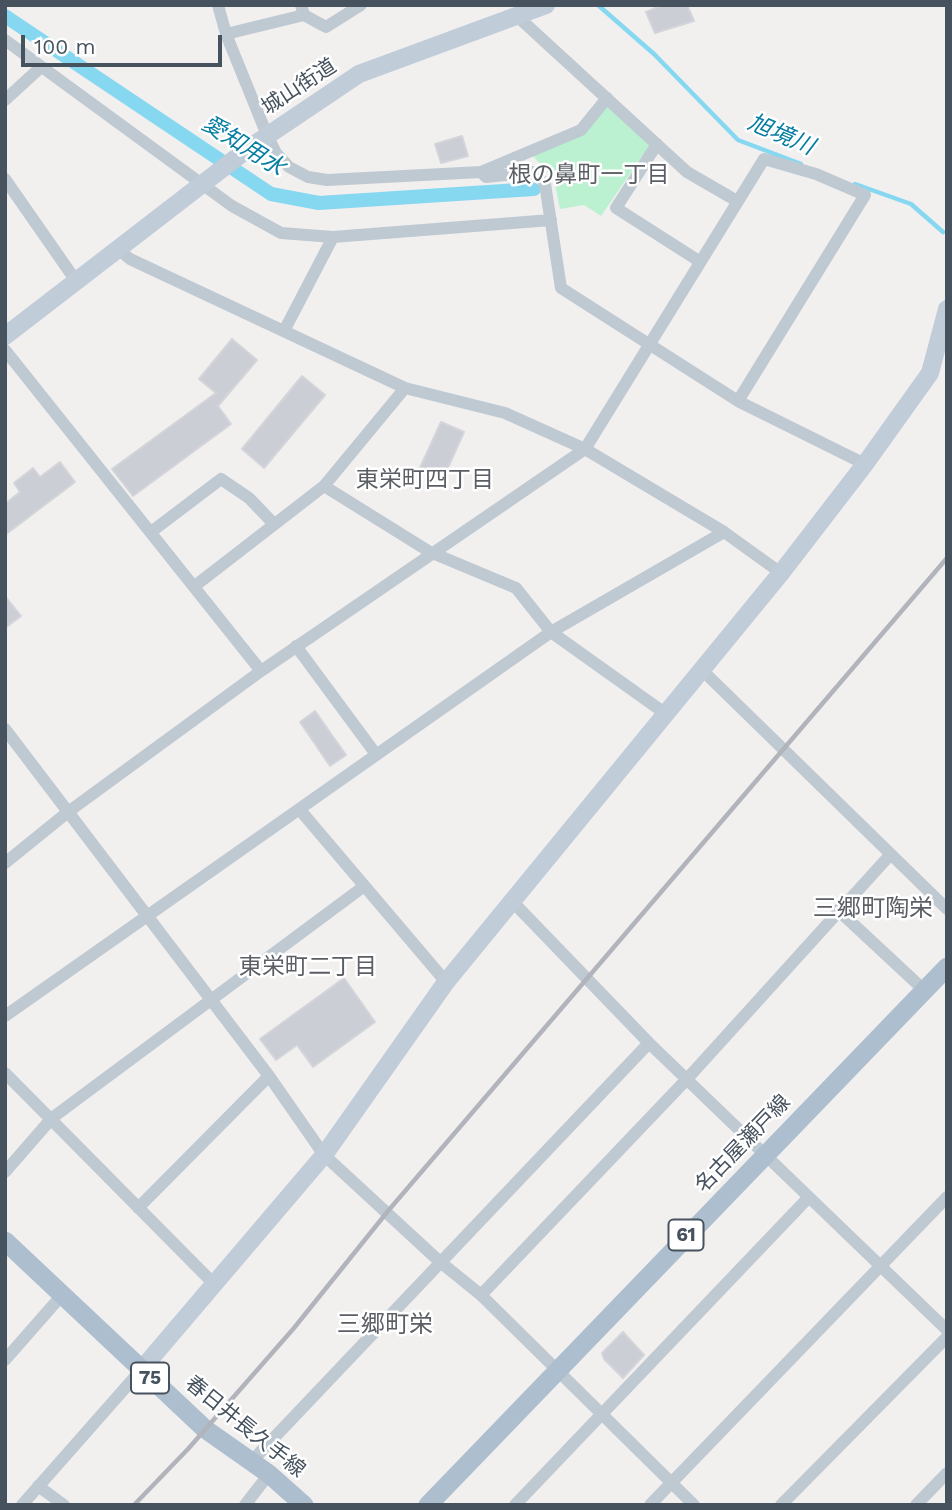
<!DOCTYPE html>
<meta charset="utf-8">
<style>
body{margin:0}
#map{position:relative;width:952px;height:1510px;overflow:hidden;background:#f2efef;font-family:"Work Sans",sans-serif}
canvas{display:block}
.frame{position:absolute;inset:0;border:7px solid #46525e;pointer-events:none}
.scale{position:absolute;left:21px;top:35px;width:201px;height:32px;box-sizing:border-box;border:4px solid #46525e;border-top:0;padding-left:9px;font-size:21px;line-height:24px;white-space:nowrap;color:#46525e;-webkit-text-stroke:5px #fff;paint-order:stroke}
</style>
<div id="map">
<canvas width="952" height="1510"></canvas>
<div class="frame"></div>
<div class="scale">100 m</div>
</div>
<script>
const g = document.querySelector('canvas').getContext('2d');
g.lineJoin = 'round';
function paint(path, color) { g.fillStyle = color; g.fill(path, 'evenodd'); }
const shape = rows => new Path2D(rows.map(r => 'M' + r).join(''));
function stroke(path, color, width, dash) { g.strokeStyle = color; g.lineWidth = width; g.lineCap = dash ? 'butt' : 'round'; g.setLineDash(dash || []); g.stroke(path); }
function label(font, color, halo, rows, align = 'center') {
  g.font = font + ' "Work Sans","Noto Sans JP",sans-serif'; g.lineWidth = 5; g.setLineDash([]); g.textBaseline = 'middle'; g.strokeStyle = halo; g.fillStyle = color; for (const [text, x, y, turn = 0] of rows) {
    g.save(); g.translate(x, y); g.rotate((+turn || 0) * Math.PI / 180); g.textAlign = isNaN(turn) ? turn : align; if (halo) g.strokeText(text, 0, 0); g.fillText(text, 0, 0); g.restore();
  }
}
const green = shape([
 [608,105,651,143,601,216,584,205,560,209,554,180,533,156]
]);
const stream = shape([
 [598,5,654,54,738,140,801,164],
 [855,184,911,204,943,232]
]);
const canal = shape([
 [5,16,271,194,319,203,534,189]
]);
const building = shape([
 [663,5,687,5,694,21,655,33,646,12,663,5],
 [462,136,468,156,441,163,435,144,462,136],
 [232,339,257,360,218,406,231,424,133,496,112,469,216,393,199,379,232,339],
 [302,376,325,395,264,468,242,449,302,376],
 [441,422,464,432,442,481,419,470,441,422],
 [60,462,75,482,5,535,5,504,20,492,14,483,33,468,40,477,60,462],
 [5,596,21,616,5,628,5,596],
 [315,711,346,755,330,766,300,722,315,711],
 [344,978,375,1022,313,1067,297,1045,276,1060,260,1039,344,978],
 [623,1332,644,1355,623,1378,604,1359,602,1353,623,1332]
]);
const street = shape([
 [218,5,226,34,267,135,276,153,289,167,308,177,327,180,481,172,486,177,533,172,545,184,561,288,738,401,865,464],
 [301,5,304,15,326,27,361,5],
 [518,17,687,172,737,201],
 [226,34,304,15],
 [5,40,232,206,281,233,333,237,551,220],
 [5,100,41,67],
 [657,144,616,208,699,261],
 [481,172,581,130,607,98],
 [5,179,76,281],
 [118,249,130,259,405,388,505,413,585,449,724,532,781,573],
 [284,331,333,237],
 [5,350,261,671],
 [324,486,430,552,516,588,551,632,666,714],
 [151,532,221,479,249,498,273,523],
 [196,585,324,486,405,388],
 [296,646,375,753],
 [701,669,947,909],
 [5,729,269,1076,324,1155,439,1261,481,1295,694,1505],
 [300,810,446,982],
 [5,863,68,812,261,671,585,449,764,159,816,174,865,195,738,401],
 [511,900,649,1043,947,1330],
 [838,910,924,990],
 [5,1016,551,632,724,532],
 [5,1073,215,1285],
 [5,1172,52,1118,363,887],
 [138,1208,269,1076],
 [481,1295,687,1079,890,855],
 [5,1360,62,1295],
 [251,1462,649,1043],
 [38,1486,64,1505],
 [22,1505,141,1370],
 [245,1505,269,1474],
 [515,1505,809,1197],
 [650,1505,947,1197],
 [781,1505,947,1337],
 [916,1505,947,1473]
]);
const secondary = shape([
 [5,336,249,148,359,74,546,5],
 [141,1370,324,1155,446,982,781,573,865,464,930,373,947,309]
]);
const primary = shape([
 [5,1241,205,1429,269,1474,304,1505],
 [428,1505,947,967]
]);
const rail = shape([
 [134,1505,188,1449,294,1328,388,1211,947,558]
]);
const shields = [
 [686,1235,35],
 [150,1378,38]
];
const shieldNames = [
 ["61",686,1235],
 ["75",150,1378]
];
const streetNames = [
 ["城山街道",299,87,-33],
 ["名古屋瀬戸線",743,1144,-46],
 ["春日井長久手線",245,1427,39]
];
const waterNames = [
 ["旭境川",781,135,23],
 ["愛知用水",243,146,32]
];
const neighbourhoodNames = [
 ["根の鼻町一丁目",589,175],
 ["東栄町四丁目",425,480],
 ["東栄町二丁目",308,967]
];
const quarterNames = [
 ["三郷町陶栄",873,909],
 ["三郷町栄",385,1325]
];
paint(green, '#bbf1d1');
stroke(stream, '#86d8f1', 4.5);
stroke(canal, '#86d8f1', 14);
paint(building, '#cbced4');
stroke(building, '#d3d5db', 2);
stroke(street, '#bfc9d2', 12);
stroke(secondary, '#c1ccd9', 18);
stroke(primary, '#adbecf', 19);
stroke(rail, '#b1b4ba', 4.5);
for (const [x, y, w] of shields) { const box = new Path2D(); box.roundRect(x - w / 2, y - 15.5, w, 31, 5); g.fillStyle = '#fff'; g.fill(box); stroke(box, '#46525e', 2); }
label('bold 19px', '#46525e', null, shieldNames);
label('21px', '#46525e', '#fff', streetNames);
label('italic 23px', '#067ea2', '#fff', waterNames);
label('23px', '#5b5f65', '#fff', neighbourhoodNames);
label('24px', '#5b5f65', '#fff', quarterNames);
</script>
